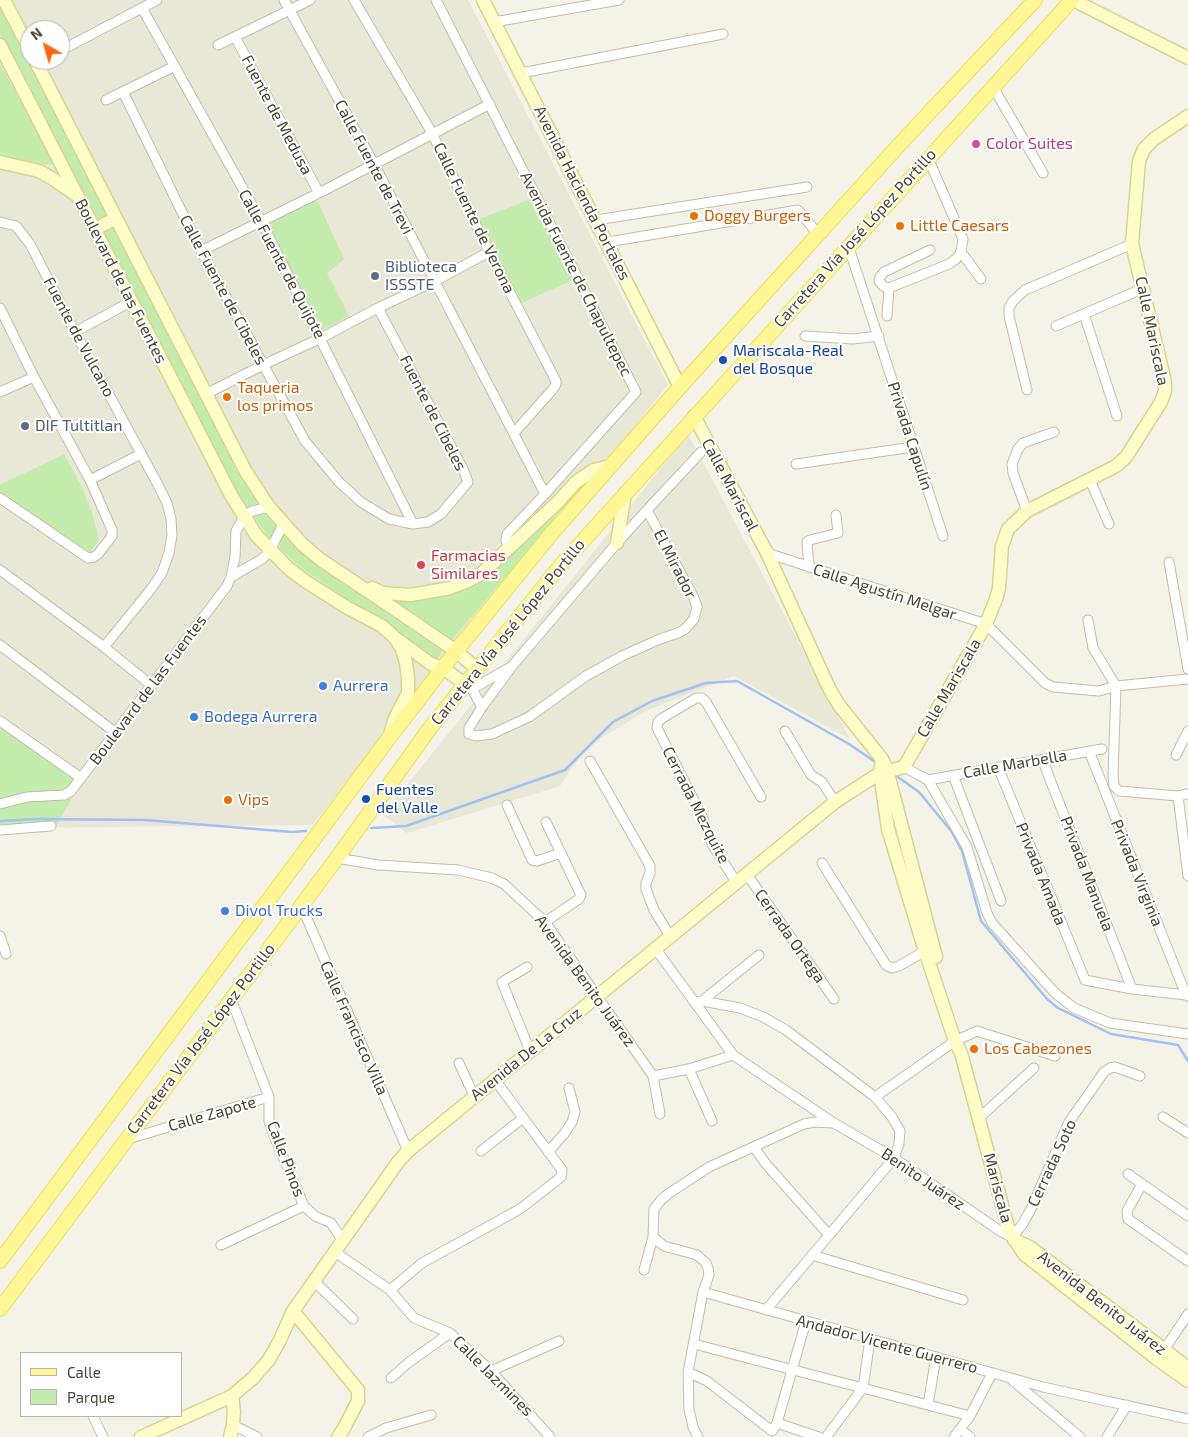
<!DOCTYPE html>
<meta charset="utf-8">
<style>
body{margin:0}
#map{position:relative;width:1188px;height:1437px;overflow:hidden;background:#f5f3e7;font-family:"Exo 2",sans-serif}
canvas{display:block}
.legend{position:absolute;left:20px;top:1352px;width:162px;height:65px;box-sizing:border-box;background:#fff;border:1px solid #b6b5ae;margin:0;padding:6px 9px;list-style:none;font-size:15px;color:#494535}
.legend li{display:flex;align-items:center;gap:10px;height:25px}
.legend b{width:25px;border:1px solid #b6b5ae}
.north{position:absolute;left:20px;top:20px;width:50px;height:50px;box-sizing:border-box;background:#fff;border:1px solid #b6b5ae;border-radius:50%;rotate:322deg;font-size:14px;font-weight:700;line-height:20px;text-align:center;color:#494535}
.north::after{content:'';display:block;margin:auto;width:18px;height:22px;background:#ff6614;clip-path:polygon(50% 0,100% 100%,50% 72%,0 100%)}
</style>
<div id="map">
<canvas width="1188" height="1437"></canvas>
<ul class="legend">
<li><b style="height:6px;background:#fff696"></b>Calle</li>
<li><b style="height:14px;background:#c3ecad"></b>Parque</li>
</ul>
<div class="north">N</div>
</div>
<script>
const g = document.querySelector('canvas').getContext('2d');
g.lineJoin = 'round';
function paint(path, color) { g.fillStyle = color; g.fill(path, 'evenodd'); }
const shape = rows => new Path2D(rows.map(r => 'M' + r).join(''));
function stroke(path, color, width, dash) { g.strokeStyle = color; g.lineWidth = width; g.lineCap = dash ? 'butt' : 'round'; g.setLineDash(dash || []); g.stroke(path); }
function label(font, color, halo, rows, align = 'center') {
  g.font = font + ' "Exo 2",sans-serif'; g.lineWidth = 4; g.setLineDash([]); g.textBaseline = 'middle'; g.strokeStyle = halo; g.fillStyle = color; for (const [text, x, y, turn = 0] of rows) {
    g.save(); g.translate(x, y); g.rotate((+turn || 0) * Math.PI / 180); g.textAlign = isNaN(turn) ? turn : align; if (halo) g.strokeText(text, 0, 0); g.fillText(text, 0, 0); g.restore();
  }
}
const residential = shape([
 [0,0,468,0,668,385,312,825,0,828],
 [30,30,60,30,60,60,30,60],
 [688,434,850,739,734,676,648,710,586,747,560,786,407,833,383,815]
]);
const green = shape([
 [0,7,250,492,274,525,306,555,443,651,435,661,299,566,272,541,243,503,214,452,0,34],
 [0,64,55,165,0,160],
 [531,199,573,280,521,303,477,220],
 [317,200,344,259,327,273,349,316,322,330,267,224],
 [64,454,82,487,92,513,99,540,89,554,0,495,0,485],
 [584,485,451,641,389,599,452,590],
 [0,722,81,781,57,825,0,827]
]);
const stream = shape([
 [895,775,919,792,952,832,962,851,981,921,1047,999,1058,1008,1111,1034,1178,1045,1188,1061],
 [0,821,38,819,145,820,292,832,306,831],
 [371,828,406,826,565,770,613,722,652,701,706,683,737,681,849,744,877,763]
]);
const street = shape([
 [284,0,374,164,545,494],
 [354,0,432,133,489,252,556,381,556,384,553,389,514,433],
 [436,0,636,392,545,494,507,534,506,541,510,547],
 [142,8,261,221,413,524],
 [494,22,619,0],
 [235,37,319,193],
 [218,45,310,0],
 [60,51,157,0],
 [521,73,723,34],
 [993,87,1043,173],
 [123,92,201,251,305,441,339,482,361,502,389,519,413,524,428,522,441,514,468,482,463,469,378,308],
 [106,100,175,66],
 [928,158,963,239,961,252,956,259,949,264,889,288,883,286,879,281,880,277,884,272,930,250],
 [596,220,807,187],
 [0,222,16,226,30,244,75,332,156,481,167,503,171,519,172,535,169,553,162,573,151,589,104,647],
 [608,242,798,210,818,234],
 [848,245,943,536],
 [201,251,319,193,490,104],
 [961,252,981,279],
 [0,308,34,377,90,480,112,530,112,536,98,554,94,557,88,558,0,498],
 [1084,314,1117,416],
 [887,316,889,288],
 [1056,326,1144,288],
 [75,332,132,301],
 [805,336,853,339,879,336],
 [1027,390,1009,316,1009,308,1013,301,1025,290,1132,244],
 [0,392,34,377],
 [206,394,263,365,321,338,378,308,435,281,489,252],
 [796,464,913,447],
 [90,480,141,454],
 [1090,480,1109,524],
 [647,510,694,598,697,607,694,619,685,629,678,633,660,639,622,656,586,676,529,717,492,734,476,736,469,734,469,728,482,707,513,665,617,543,647,510,701,452],
 [1027,511,1013,473,1012,464,1018,449,1023,443,1054,432],
 [767,553,986,624,1045,683,1053,687,1099,691,1116,686,1188,679],
 [1169,562,1188,669],
 [809,567,807,542,810,540,838,533,836,515],
 [0,570,104,647,151,685],
 [231,577,262,559,270,551,283,524],
 [1088,620,1093,648,1116,686],
 [0,645,116,733],
 [467,685,472,689,482,707],
 [1116,686,1113,775,1114,786,1119,791,1178,796,1188,794],
 [472,689,509,668],
 [0,721,81,778],
 [785,731,811,775,822,782,835,802],
 [1089,751,1186,995,1188,996],
 [1176,755,1188,731],
 [1042,759,1132,989],
 [590,761,650,866,650,873,646,883,646,889,654,910,670,936],
 [904,767,928,780,967,847,987,913,992,923,1055,993,1074,1008,1110,1023,1188,1034],
 [998,767,1085,980,1132,989,1186,995],
 [953,775,1001,901],
 [928,780,1102,749],
 [1178,796,1188,876],
 [0,804,27,797,64,795,71,791,227,586,231,577,235,557,236,531,244,517,252,511,269,507],
 [507,805,532,860,537,861,561,853],
 [0,830,51,826],
 [337,858,378,865,458,870,492,878,504,884,545,922,653,1076,660,1114],
 [822,863,886,965,892,968,899,966,925,951],
 [746,873,834,999],
 [736,882,712,844,702,816,657,728,658,722,661,719,696,698,702,698,706,702,761,797],
 [301,905,408,1151],
 [545,922,579,899,581,895,546,822],
 [0,936,6,954],
 [655,948,733,1055,834,1123,894,1158,1000,1231,1012,1237,1022,1225,1031,1209,1069,1122,1104,1072,1110,1068,1115,1067,1140,1076],
 [527,967,502,982,530,1051],
 [231,999,269,1097,269,1121,272,1131,304,1206,315,1216,331,1223,343,1241],
 [702,1001,759,955],
 [694,1002,702,1001,740,1008,763,1017,786,1030,875,1097,892,1117,900,1131,899,1144,894,1158,766,1310],
 [459,1063,474,1096],
 [689,1069,712,1121],
 [653,1076,689,1069,733,1055],
 [875,1097,955,1041,977,1031,1055,1056],
 [1163,1117,1188,1133],
 [979,1118,1034,1068],
 [128,1139,269,1097],
 [754,1147,766,1164,829,1235],
 [481,1151,523,1118],
 [548,1152,564,1134,572,1122,575,1112,569,1088],
 [1128,1174,1188,1216],
 [1142,1184,1127,1211,1128,1219,1188,1261],
 [653,1237,664,1246,697,1255,706,1263,708,1268,709,1275,703,1292,688,1372,689,1409,693,1427,698,1437],
 [221,1245,304,1206],
 [335,1252,390,1290,414,1318,450,1333,491,1371,550,1437],
 [812,1255,963,1300],
 [644,1270,653,1237,654,1209,661,1200,668,1194,709,1167,804,1124,815,1122,833,1123],
 [314,1281,353,1319],
 [390,1290,422,1263,520,1209,561,1177,562,1170,495,1080],
 [703,1292,1043,1387,1188,1419],
 [694,1344,970,1416],
 [1162,1353,1188,1314],
 [491,1371,559,1341],
 [688,1372,707,1381,772,1431,777,1423,806,1321],
 [391,1378,408,1363,450,1333],
 [1012,1380,1080,1437],
 [928,1405,936,1357],
 [93,1416,103,1437],
 [777,1423,819,1437],
 [233,1425,257,1437],
 [960,1429,970,1437],
 [368,1437,386,1428,431,1415],
 [826,1437,863,1388,870,1339],
 [954,1437,970,1416,992,1373],
 [1107,1437,1127,1405]
]);
const secondary = shape([
 [4,0,30,50],
 [483,0,680,387],
 [1076,0,1081,4,1188,58],
 [0,45,231,495,256,535,288,568,305,581,346,607,382,626,394,637,431,664,443,668,465,684],
 [35,60,246,472,269,507,302,544,321,560,393,608,456,651,477,669],
 [0,162,39,171,53,179,75,194],
 [95,229,116,218],
 [694,416,767,553,829,688,839,705,882,759,887,770,936,957],
 [617,543,625,493],
 [372,588,383,593,411,595,450,588,466,582,481,574,557,503,576,482,594,470,610,466],
 [390,735,395,718,408,693,408,678,406,663,402,649,397,641],
 [882,759,880,773,888,829,925,951,955,1041,961,1053,1009,1231,1024,1254,1157,1359,1188,1381],
 [1014,1240,1030,1247,1188,1368],
 [293,1311,358,1390,358,1401,343,1430,338,1437],
 [141,1437,232,1396,253,1378,268,1361,279,1342,293,1311,398,1162,408,1151,835,802,880,773,904,767,986,624,996,599,999,588,1002,546,1008,529,1027,511,1116,466,1126,457,1161,402,1165,391,1165,382,1132,244,1139,161,1144,149,1154,139,1188,116],
 [230,1437,233,1425,234,1412,232,1396]
]);
const primary = shape([
 [0,1261,389,738,456,651,552,533,680,387,899,145,1035,0],
 [0,1309,337,858,430,728,562,564,1072,0]
]);
const markers = [
 [976,144,5,"#d1479c"],
 [694,216,5,"#e8710a"],
 [900,226,5,"#e8710a"],
 [375,276,5,"#5c6f8a"],
 [723,360,5,"#1a4fb4"],
 [227,397,5,"#e8710a"],
 [25,426,5,"#5c6f8a"],
 [421,565,5,"#e0444e"],
 [323,686,5,"#3f7fe0"],
 [194,717,5,"#3f7fe0"],
 [366,799,5,"#1a4fb4"],
 [228,800,5,"#e8710a"],
 [225,911,5,"#3f7fe0"],
 [974,1049,5,"#e8710a"]
];
const streetNames = [
 ["Fuente de Medusa",277,115,62],
 ["Calle Fuente de Trevi",374,167,62],
 ["Avenida Hacienda Portales",582,193,63],
 ["Calle Fuente de Verona",474,218,64],
 ["Carretera Vía José López Portillo",855,238,-48],
 ["Calle Fuente de Quijote",282,264,62],
 ["Avenida Fuente de Chapultepec",576,274,63],
 ["Boulevard de las Fuentes",121,281,63],
 ["Calle Fuente de Cibeles",223,290,62],
 ["Calle Mariscala",1152,331,78],
 ["Fuente de Vulcano",79,337,62],
 ["Fuente de Cibeles",433,413,63],
 ["Privada Capulín",910,436,72],
 ["Calle Mariscal",730,485,62],
 ["El Mirador",675,564,63],
 ["Calle Agustín Melgar",885,592,18],
 ["Carretera Vía José López Portillo",508,632,-51],
 ["Calle Mariscala",949,688,-60],
 ["Boulevard de las Fuentes",148,690,-53],
 ["Calle Marbella",1015,764,-10],
 ["Cerrada Mezquite",696,805,63],
 ["Privada Virginia",1137,873,68],
 ["Privada Amada",1041,874,68],
 ["Privada Manuela",1087,874,69],
 ["Cerrada Ortega",790,936,55],
 ["Avenida Benito Juárez",585,981,54],
 ["Calle Francisco Villa",354,1028,66],
 ["Carretera Vía José López Portillo",201,1039,-53],
 ["Avenida De La Cruz",526,1054,-39],
 ["Calle Zapote",212,1114,-16],
 ["Calle Pinos",286,1159,69],
 ["Cerrada Soto",1052,1163,-65],
 ["Benito Juárez",923,1179,34],
 ["Mariscala",998,1188,75],
 ["Avenida Benito Juárez",1102,1303,38],
 ["Andador Vicente Guerrero",887,1344,15],
 ["Calle Jazmines",493,1376,45]
];
const hotelNames = [
 ["Color Suites",986,144]
];
const foodNames = [
 ["Doggy Burgers",704,216],
 ["Little Caesars",910,226],
 ["Taqueria",237,388],
 ["los primos",237,406],
 ["Vips",238,800],
 ["Los Cabezones",984,1049]
];
const serviceNames = [
 ["Biblioteca",385,267],
 ["ISSSTE",385,285],
 ["DIF Tultitlan",35,426]
];
const transitNames = [
 ["Mariscala-Real",733,351],
 ["del Bosque",733,369],
 ["Fuentes",376,790],
 ["del Valle",376,808]
];
const healthNames = [
 ["Farmacias",431,556],
 ["Similares",431,574]
];
const shopNames = [
 ["Aurrera",333,686],
 ["Bodega Aurrera",204,717],
 ["Divol Trucks",235,911]
];
paint(residential, '#e9e7d5');
paint(green, '#c3ecad');
stroke(stream, '#9fc1f6', 2.5);
stroke(street, '#c1bea9', 11);
stroke(secondary, '#d9d493', 15);
stroke(primary, '#eedf5c', 16);
stroke(street, '#fff', 9);
stroke(secondary, '#fffdc7', 12);
stroke(primary, '#fff696', 14);
for (const [x, y, r, color] of markers) { const dot = new Path2D(); dot.arc(x, y, r, 0, 2 * Math.PI); g.fillStyle = color; g.fill(dot); stroke(dot, '#fff', 2); }
label('16px', '#494535', '#fff', streetNames);
label('16px', '#b23c85', '#fff', hotelNames, 'left');
label('16px', '#c56008', '#fff', foodNames, 'left');
label('16px', '#4e5e75', '#fff', serviceNames, 'left');
label('16px', '#164399', '#fff', transitNames, 'left');
label('16px', '#be3a42', '#fff', healthNames, 'left');
label('16px', '#366cbe', '#fff', shopNames, 'left');
</script>
